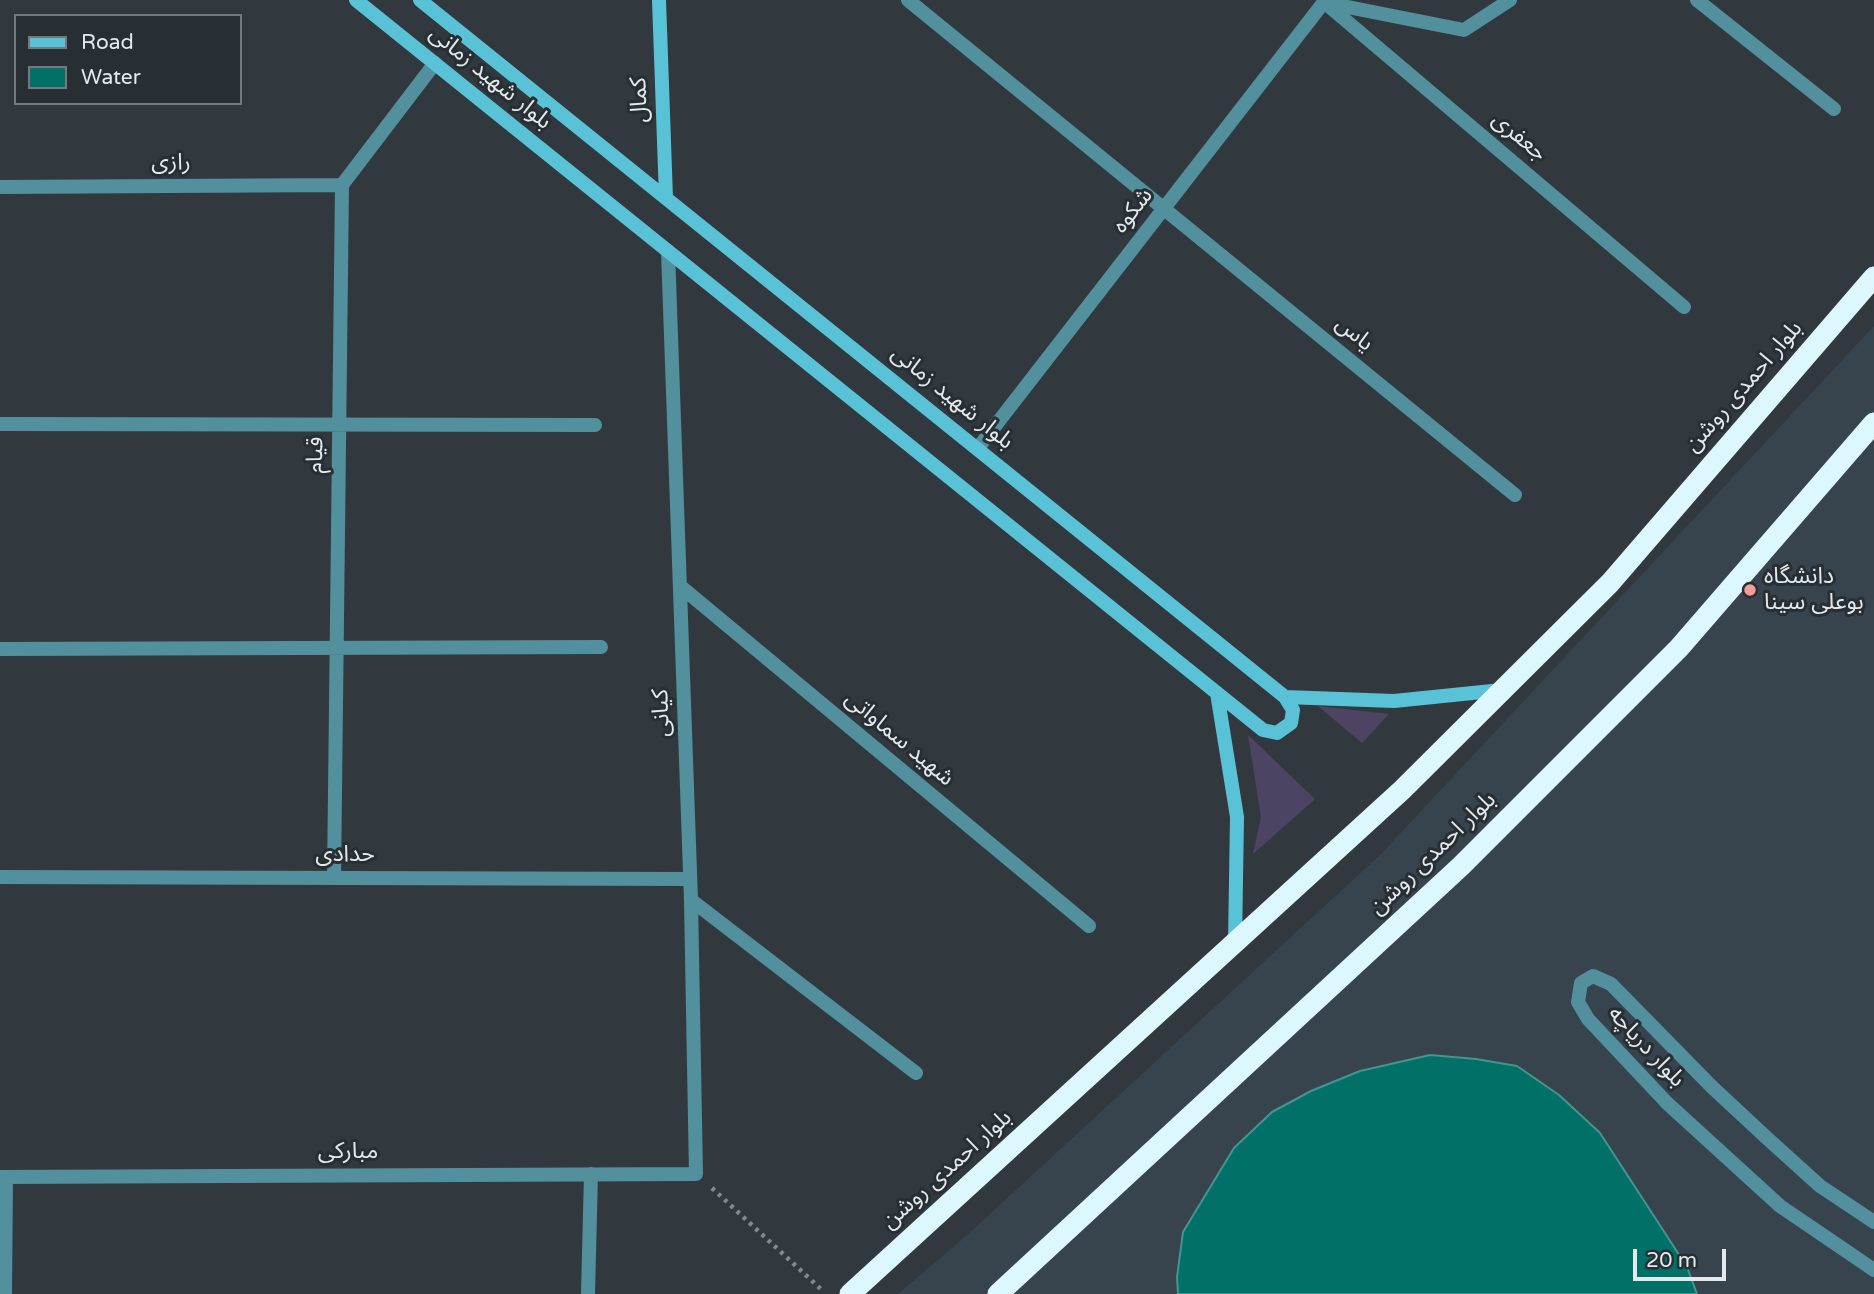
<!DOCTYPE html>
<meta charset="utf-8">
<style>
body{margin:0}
#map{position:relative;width:1874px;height:1294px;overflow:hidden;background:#31393f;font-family:"Varela Round",sans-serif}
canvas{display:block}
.legend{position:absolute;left:14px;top:14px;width:228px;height:91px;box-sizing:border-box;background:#272f34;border:2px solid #73797e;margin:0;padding:9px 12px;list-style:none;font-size:21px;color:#e4e9ed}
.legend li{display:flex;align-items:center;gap:14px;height:35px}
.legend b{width:35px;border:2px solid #73797e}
.scale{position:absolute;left:1633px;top:1249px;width:93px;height:32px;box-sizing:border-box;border:4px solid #e4e9ed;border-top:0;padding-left:9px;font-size:21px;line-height:24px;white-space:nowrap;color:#e4e9ed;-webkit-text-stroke:5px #272f34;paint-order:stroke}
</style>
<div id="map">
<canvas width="1874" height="1294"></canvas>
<ul class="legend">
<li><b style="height:9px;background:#5ac2d7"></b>Road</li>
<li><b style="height:19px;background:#017167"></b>Water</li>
</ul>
<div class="scale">20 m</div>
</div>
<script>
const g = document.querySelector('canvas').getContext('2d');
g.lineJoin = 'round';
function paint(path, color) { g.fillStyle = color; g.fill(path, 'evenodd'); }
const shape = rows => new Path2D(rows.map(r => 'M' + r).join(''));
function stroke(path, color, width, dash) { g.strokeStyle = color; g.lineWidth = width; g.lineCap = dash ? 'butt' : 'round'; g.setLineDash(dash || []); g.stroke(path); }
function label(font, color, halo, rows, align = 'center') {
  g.font = font + ' "Varela Round","Noto Sans Arabic",sans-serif'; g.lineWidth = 6; g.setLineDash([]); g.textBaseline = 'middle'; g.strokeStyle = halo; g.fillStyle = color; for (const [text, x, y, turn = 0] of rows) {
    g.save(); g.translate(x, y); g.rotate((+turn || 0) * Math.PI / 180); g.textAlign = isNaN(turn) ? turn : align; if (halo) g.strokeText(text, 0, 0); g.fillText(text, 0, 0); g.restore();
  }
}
const built = shape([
 [1874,326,1874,1294,898,1294,966,1236,1380,855]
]);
const green = shape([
 [1318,706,1389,714,1362,743],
 [1248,735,1315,799,1253,854,1261,817]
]);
const water = shape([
 [1430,1055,1476,1059,1517,1066,1559,1095,1600,1133,1687,1267,1697,1294,1178,1294,1177,1277,1183,1232,1234,1148,1272,1112,1311,1091,1360,1071,1430,1055]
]);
const path = shape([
 [712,1188,824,1292]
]);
const street = shape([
 [908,0,1515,495],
 [1697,0,1834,109],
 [1324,2,1684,307],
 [1327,3,1464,30,1510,0],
 [0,187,342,185],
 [0,424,595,425],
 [978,448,1324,2],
 [680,586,1089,926],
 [0,649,601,647],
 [0,877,690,879],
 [334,878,342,185,435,63],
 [691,900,916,1073],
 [0,1177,696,1174,691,900,668,251],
 [1874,1222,1820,1186,1768,1139,1712,1087,1611,984,1593,976,1581,983,1578,1002,1588,1019,1667,1103,1780,1206,1874,1270],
 [5,1294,6,1177],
 [588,1294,591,1174]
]);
const secondary = shape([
 [356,0,1263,730,1277,733,1291,723,1293,710,1285,697],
 [420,0,1285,697,1394,701,1502,690],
 [659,0,666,198],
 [1217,693,1237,817,1235,943]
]);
const highway = shape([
 [850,1294,1402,790,1610,583,1874,277],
 [998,1294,1461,866,1679,648,1874,423]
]);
const markers = [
 [1750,590,7,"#f59b98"]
];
const streetNames = [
 ["بلوار شهید زمانی",490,78,39],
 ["کمال",640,100,-92],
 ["جعفری",1519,137,40],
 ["رازی",171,163],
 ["شکوه",1133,211,-52],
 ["یاس",1354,334,39],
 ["بلوار احمدی روشن",1744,387,-49],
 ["بلوار شهید زمانی",952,398,39],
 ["قیام",316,455,-89],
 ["کیانی",662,713,-92],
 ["شهید سماواتی",899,739,40],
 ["بلوار احمدی روشن",1433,854,-44],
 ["حدادی",345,855],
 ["بلوار دریاچه",1646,1047,47],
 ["مبارکی",348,1152],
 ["بلوار احمدی روشن",947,1170,-42]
];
const poiNames = [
 ["دانشگاه",1764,577],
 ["بوعلی سینا",1764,603]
];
paint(built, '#37444e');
paint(green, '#4d4463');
paint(water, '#017167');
stroke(water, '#45958f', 2);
stroke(path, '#838a8f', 4.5, [3.5, 5]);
stroke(street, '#53909d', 14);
stroke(secondary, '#5ac2d7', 14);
stroke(highway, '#dcf7fd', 21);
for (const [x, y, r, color] of markers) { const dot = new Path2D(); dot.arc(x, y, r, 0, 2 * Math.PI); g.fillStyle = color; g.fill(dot); stroke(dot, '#272f34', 2.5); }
label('23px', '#e4e9ed', '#272f34', streetNames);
label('23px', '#e4e9ed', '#272f34', poiNames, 'left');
</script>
